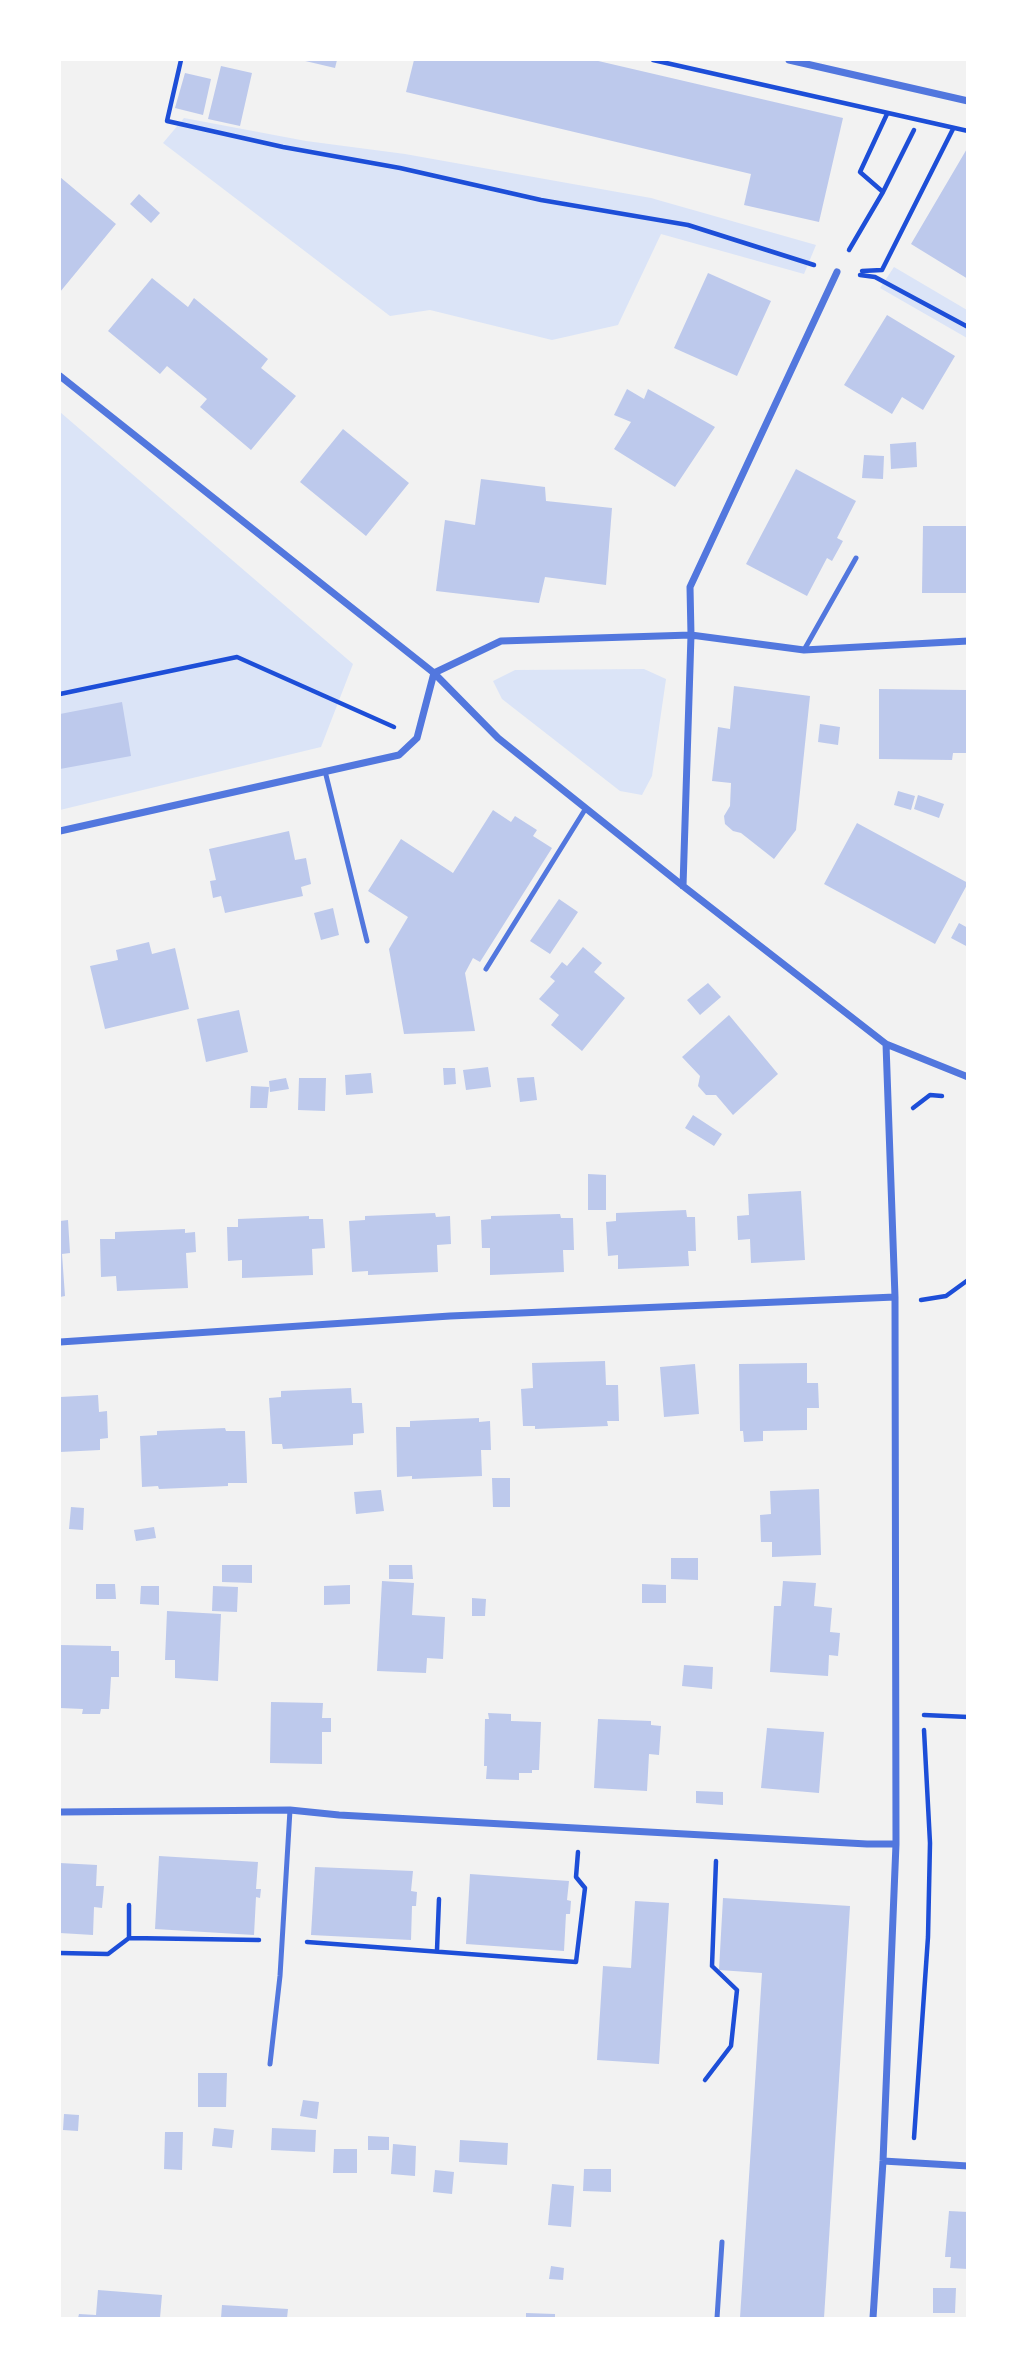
<!DOCTYPE html>
<style>
body{margin:0}
#map{position:relative;width:1027px;height:2378px;overflow:hidden;background:#f2f2f2;font-family:"Open Sans",sans-serif}
canvas{display:block}
.frame{position:absolute;inset:0;border:61px solid #fff;pointer-events:none}
</style>
<div id="map">
<canvas width="1027" height="2378"></canvas>
<div class="frame"></div>
</div>
<script>
const g = document.querySelector('canvas').getContext('2d');
g.lineJoin = 'round';
function paint(path, color) { g.fillStyle = color; g.fill(path, 'evenodd'); }
const shape = rows => new Path2D(rows.map(r => 'M' + r).join(''));
function stroke(path, color, width, dash) { g.strokeStyle = color; g.lineWidth = width; g.lineCap = dash ? 'butt' : 'round'; g.setLineDash(dash || []); g.stroke(path); }
const green = shape([
 [184,118,306,141,405,154,651,198,816,245,804,274,661,234,618,325,552,340,430,310,390,316,163,143],
 [894,267,967,310,967,338,880,288],
 [60,412,353,664,321,747,60,810],
 [644,669,666,679,652,776,642,795,620,791,502,699,493,681,515,670]
]);
const building = shape([
 [301,60,337,60,335,68],
 [414,60,594,60,843,118,819,222,744,205,751,174,406,92],
 [221,66,252,73,240,126,208,119],
 [185,73,211,79,203,115,175,108],
 [968,147,968,279,911,244],
 [60,177,116,224,60,292],
 [139,194,160,213,151,223,130,204],
 [708,273,771,301,737,376,674,348],
 [152,278,188,307,194,298,268,359,261,368,296,396,251,450,200,407,207,399,167,366,160,374,108,331],
 [887,315,955,356,923,410,902,397,892,414,844,385],
 [627,389,644,399,648,389,715,427,675,487,614,449,631,422,614,415],
 [343,429,409,483,366,536,300,482],
 [916,442,917,467,891,469,890,444],
 [864,455,884,456,883,479,862,478],
 [796,469,856,501,837,538,843,541,832,561,827,558,807,596,746,564],
 [481,479,545,487,546,501,612,508,606,585,545,577,539,603,436,591,445,520,475,525],
 [923,526,968,526,968,593,922,593],
 [734,686,810,696,796,830,774,859,741,833,733,831,725,824,724,816,730,806,731,783,712,781,718,727,730,729],
 [879,689,968,690,968,753,953,753,952,760,879,759],
 [122,702,131,756,60,769,60,714],
 [820,724,840,727,838,745,818,742],
 [898,791,915,796,911,810,894,805],
 [918,795,944,804,939,818,914,809],
 [493,810,511,822,515,816,537,830,533,836,552,848,480,962,473,958,465,973,475,1031,404,1034,389,949,408,917,368,891,401,839,453,873],
 [857,823,968,883,935,944,824,884],
 [289,831,295,860,306,858,311,884,301,887,303,896,225,913,221,896,213,898,210,881,216,880,209,849],
 [559,899,578,912,550,954,530,941],
 [333,908,339,935,321,940,314,913],
 [959,923,968,928,968,947,951,938],
 [149,942,152,954,175,948,189,1009,105,1029,90,966,118,960,116,950],
 [583,947,602,963,594,972,625,998,582,1051,551,1025,559,1015,539,999,555,981,550,977,562,962,567,966],
 [708,983,721,997,700,1015,687,1000],
 [239,1010,248,1052,206,1062,197,1019],
 [729,1015,778,1074,733,1115,716,1095,706,1095,698,1086,700,1076,682,1057],
 [488,1067,491,1087,466,1090,463,1070],
 [443,1068,455,1068,456,1084,444,1085],
 [371,1073,373,1093,346,1095,345,1075],
 [534,1077,537,1100,520,1102,517,1078],
 [286,1078,289,1089,270,1092,269,1081],
 [299,1078,326,1078,325,1111,298,1110],
 [251,1086,269,1087,267,1108,250,1108],
 [693,1115,722,1134,714,1146,685,1128],
 [588,1174,606,1175,606,1210,588,1210],
 [801,1191,805,1260,751,1263,750,1239,738,1240,737,1216,749,1215,748,1194],
 [686,1210,687,1217,695,1217,696,1251,688,1251,689,1266,618,1269,618,1255,608,1256,606,1222,616,1221,616,1213],
 [435,1213,436,1217,450,1216,451,1244,437,1245,438,1272,368,1275,368,1271,352,1272,349,1221,365,1220,365,1216],
 [560,1214,561,1218,573,1218,574,1250,563,1250,564,1272,490,1275,490,1248,482,1248,481,1220,491,1219,491,1216],
 [309,1216,309,1219,323,1219,325,1248,312,1249,313,1275,242,1278,242,1260,228,1261,227,1227,238,1227,238,1219],
 [68,1220,70,1253,62,1254,65,1296,60,1297,60,1221],
 [185,1229,185,1233,195,1232,196,1252,186,1253,188,1288,117,1291,116,1276,101,1277,100,1239,115,1239,115,1232],
 [605,1361,606,1385,618,1385,619,1421,607,1421,608,1426,535,1429,535,1426,523,1426,521,1389,533,1388,532,1363],
 [807,1363,807,1383,818,1383,819,1408,807,1408,807,1430,763,1431,763,1441,744,1442,743,1431,740,1431,739,1364],
 [695,1364,699,1414,664,1417,660,1367],
 [351,1388,352,1403,362,1403,364,1433,353,1434,353,1445,283,1449,282,1444,272,1444,269,1398,281,1397,281,1391],
 [98,1395,99,1412,107,1411,108,1438,100,1439,100,1450,60,1452,60,1397],
 [479,1418,479,1422,490,1421,491,1450,481,1450,482,1476,412,1479,412,1476,397,1477,396,1427,410,1427,410,1421],
 [225,1428,226,1431,245,1431,247,1483,228,1483,228,1486,159,1489,158,1486,142,1487,140,1436,157,1435,157,1431],
 [492,1478,510,1478,510,1507,493,1507],
 [819,1489,821,1555,772,1557,772,1542,761,1542,760,1515,771,1514,770,1491],
 [381,1490,384,1511,356,1514,354,1492],
 [71,1507,84,1508,83,1530,69,1529],
 [154,1527,156,1538,136,1541,134,1530],
 [671,1558,698,1558,698,1580,671,1579],
 [222,1565,252,1565,252,1583,222,1582],
 [389,1565,412,1565,413,1579,389,1579],
 [382,1581,414,1583,412,1615,445,1617,443,1659,427,1658,426,1673,377,1671],
 [783,1581,816,1583,814,1606,832,1608,830,1632,840,1633,838,1656,829,1655,828,1676,770,1672,774,1606,781,1606],
 [96,1584,115,1584,116,1599,96,1599],
 [642,1584,666,1585,666,1603,642,1603],
 [350,1585,350,1604,324,1605,324,1586],
 [141,1586,159,1586,159,1605,140,1604],
 [213,1586,238,1587,237,1612,212,1611],
 [472,1598,486,1599,485,1616,472,1616],
 [167,1611,221,1614,218,1681,175,1678,175,1660,165,1660],
 [60,1645,111,1646,111,1651,119,1651,119,1677,111,1677,109,1709,101,1709,100,1714,82,1714,83,1709,60,1708],
 [684,1665,713,1667,712,1689,682,1686],
 [271,1702,323,1703,322,1718,331,1718,331,1732,322,1732,322,1764,270,1763],
 [488,1713,511,1714,511,1721,541,1722,539,1770,532,1770,532,1773,519,1773,519,1780,486,1779,487,1766,484,1766,485,1719,489,1719],
 [598,1719,651,1721,651,1725,661,1726,659,1755,649,1754,647,1791,594,1788],
 [767,1728,824,1732,819,1793,761,1788],
 [696,1791,723,1792,723,1805,696,1803],
 [159,1856,258,1862,256,1889,261,1889,260,1898,256,1897,254,1935,155,1929],
 [60,1863,97,1865,96,1886,104,1886,102,1908,94,1907,93,1935,60,1933],
 [315,1867,413,1871,411,1891,417,1892,416,1906,412,1906,411,1940,311,1935],
 [470,1874,569,1881,567,1900,571,1901,570,1914,566,1914,564,1951,466,1944],
 [723,1898,850,1906,824,2318,740,2318,762,1973,719,1970],
 [635,1901,669,1903,659,2064,597,2060,603,1966,631,1968],
 [198,2073,227,2073,226,2107,198,2107],
 [303,2100,319,2102,317,2119,300,2116],
 [64,2114,79,2115,78,2131,63,2130],
 [214,2128,234,2130,232,2148,212,2146],
 [272,2128,316,2130,315,2152,271,2150],
 [165,2132,183,2132,182,2170,164,2169],
 [368,2136,389,2137,389,2150,368,2150],
 [460,2140,508,2143,507,2165,459,2162],
 [393,2144,416,2146,415,2176,391,2174],
 [334,2149,357,2149,357,2173,333,2173],
 [584,2169,611,2169,611,2192,583,2191],
 [435,2170,454,2172,452,2194,433,2192],
 [552,2184,574,2186,571,2227,548,2225],
 [949,2211,968,2212,968,2269,950,2268,951,2257,945,2257],
 [551,2266,564,2268,563,2280,549,2279],
 [933,2288,956,2288,955,2313,933,2313],
 [98,2290,162,2295,160,2318,78,2318,79,2314,96,2315],
 [222,2305,288,2309,287,2318,221,2318],
 [526,2313,555,2314,555,2318,526,2318]
]);
const path = shape([
 [181,60,167,121,283,147,400,168,541,200,688,225,814,265],
 [653,60,968,131],
 [883,192,860,172,887,114],
 [849,250,883,192,914,130],
 [862,271,882,270,953,129],
 [860,275,875,277,968,327],
 [60,694,237,657,394,727],
 [913,1108,930,1095,942,1096],
 [921,1300,946,1296,968,1280],
 [924,1715,968,1717],
 [129,1938,129,1905],
 [307,1942,576,1962,585,1888,576,1877,578,1852],
 [437,1950,439,1899],
 [60,1953,108,1954,129,1938,259,1940],
 [705,2080,731,2046,737,1990,712,1966,716,1861],
 [914,2138,928,1937,930,1843,924,1730]
]);
const service = shape([
 [804,650,856,558],
 [325,771,367,941],
 [486,969,586,808],
 [270,2064,280,1976,290,1810],
 [717,2318,722,2242]
]);
const minor = shape([
 [789,60,968,101],
 [60,376,434,673,498,738,683,886,886,1044,968,1077],
 [60,831,399,755,417,738,434,673,501,641,691,635,804,650,968,641],
 [683,886,691,635,690,587,837,272],
 [60,1342,450,1316,895,1297],
 [60,1812,290,1810,339,1815,867,1844,896,1844],
 [883,2161,968,2166],
 [873,2318,883,2161,896,1844,895,1297,886,1044]
]);
paint(green, '#dbe4f7');
paint(building, '#bdc9ec');
stroke(path, '#1d4ed8', 4.5);
stroke(service, '#5277de', 5);
stroke(minor, '#5277de', 7);
</script>
